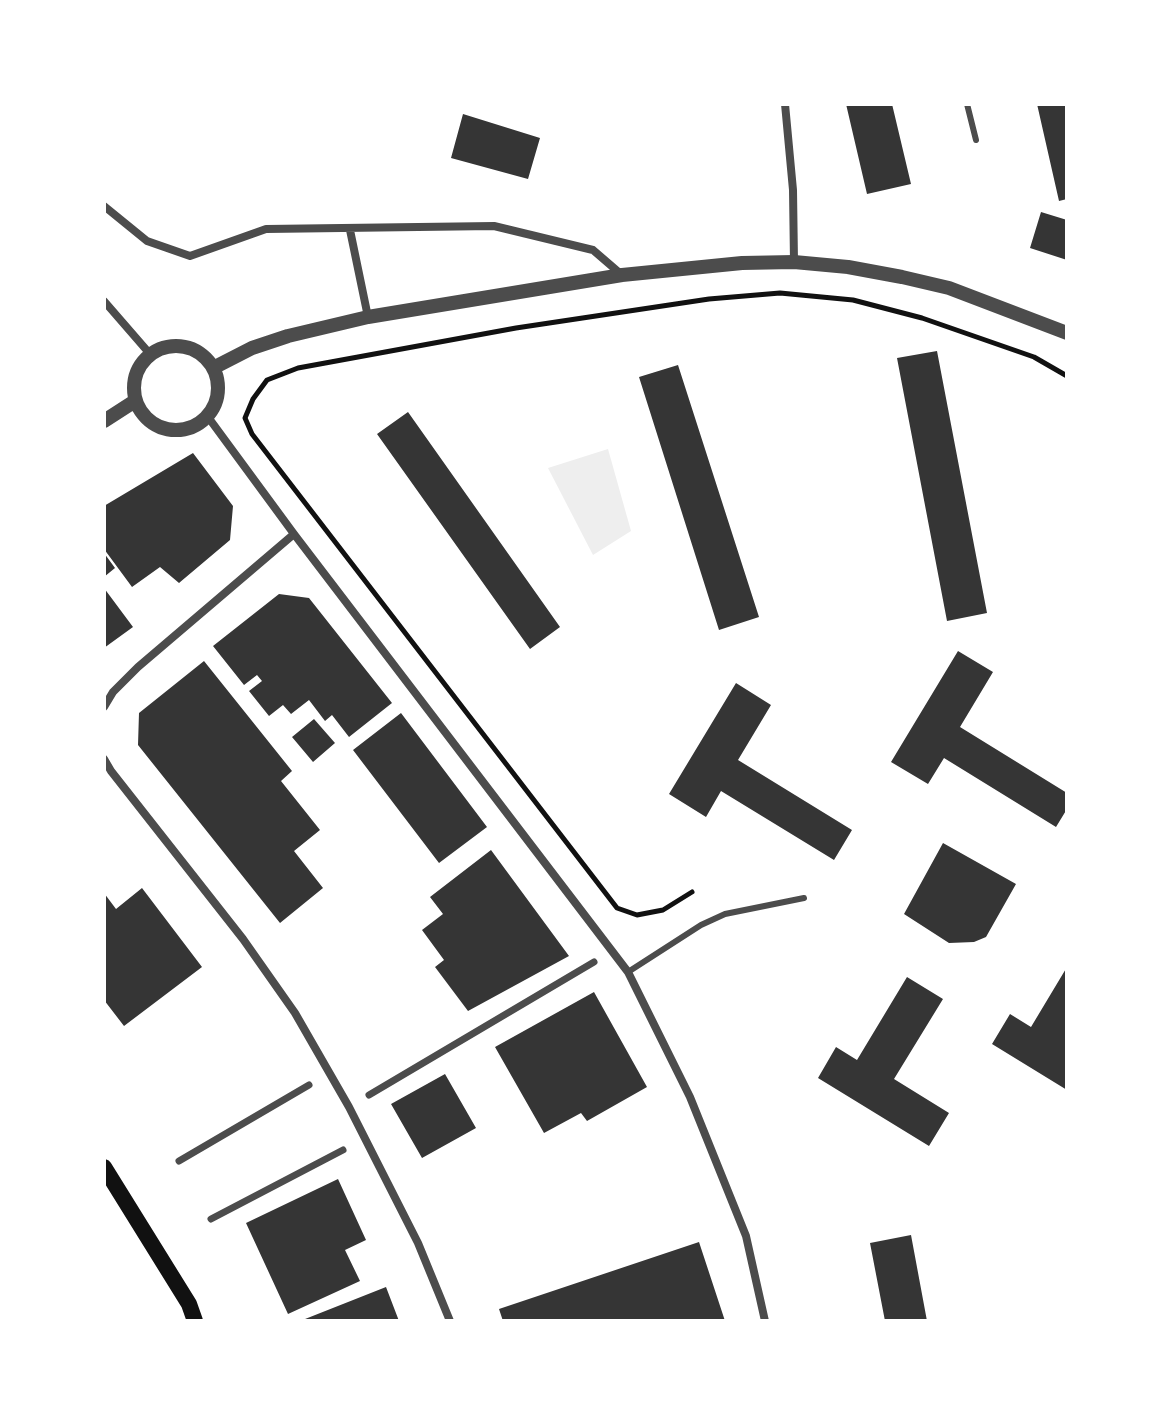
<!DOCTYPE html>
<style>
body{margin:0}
#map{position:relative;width:1171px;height:1425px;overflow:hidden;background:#fff;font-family:"Alegreya Sans",sans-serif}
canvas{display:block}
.frame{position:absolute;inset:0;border:106px solid #fff;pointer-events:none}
</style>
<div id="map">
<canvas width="1171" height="1425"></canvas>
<div class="frame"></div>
</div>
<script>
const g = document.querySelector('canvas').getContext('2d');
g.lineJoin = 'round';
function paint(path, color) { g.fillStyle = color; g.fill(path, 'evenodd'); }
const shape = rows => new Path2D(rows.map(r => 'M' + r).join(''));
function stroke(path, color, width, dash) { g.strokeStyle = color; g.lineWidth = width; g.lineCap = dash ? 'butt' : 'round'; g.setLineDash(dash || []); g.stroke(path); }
const green = shape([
 [608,449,631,531,593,555,548,468]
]);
const building = shape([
 [846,104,892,104,911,184,867,194],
 [1037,104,1067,104,1067,199,1059,201],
 [463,114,540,138,528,179,451,158],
 [1041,212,1067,220,1067,260,1030,248],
 [937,351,987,613,947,621,897,358],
 [678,365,759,617,719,630,639,377],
 [408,412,560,627,530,649,377,434],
 [193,453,233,506,230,540,179,583,160,567,132,587,104,549,104,506],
 [104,553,115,568,104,577],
 [104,588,133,627,104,648],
 [279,594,309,598,392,703,349,737,332,715,325,721,309,700,291,714,283,705,269,716,249,691,262,681,257,675,244,685,213,646],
 [958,651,993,672,960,727,1067,793,1067,809,1056,827,944,758,928,784,891,762],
 [204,661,292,771,281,781,320,830,294,851,323,888,280,923,138,745,139,713],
 [736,683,771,705,738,760,852,830,834,860,721,791,706,817,669,794],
 [401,713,487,827,439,863,353,750],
 [314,719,335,743,313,762,292,737],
 [943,843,1016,884,986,937,974,942,949,943,904,914],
 [491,850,569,956,468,1011,435,967,444,960,422,930,443,914,430,897],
 [142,888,202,967,124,1026,104,1000,104,893,116,909],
 [1067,967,1067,1090,992,1044,1010,1014,1031,1027],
 [907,977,943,999,894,1079,949,1113,929,1146,818,1078,836,1047,857,1060],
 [594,992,647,1087,587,1121,581,1113,544,1133,495,1047],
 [445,1074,476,1128,422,1158,391,1104],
 [338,1179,366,1240,345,1250,360,1281,288,1314,246,1223],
 [911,1235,927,1321,885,1321,870,1243],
 [699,1242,725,1321,503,1321,499,1309],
 [386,1287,399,1321,300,1321]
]);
const path = shape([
 [692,892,663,910,637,915,617,908,252,434,245,418,253,399,267,380,298,368,516,328,709,299,780,293,853,300,922,318,1034,357,1067,376]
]);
const service = shape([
 [967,104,976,140],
 [628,972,701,925,725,914,804,898]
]);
const pedestrian = shape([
 [369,1095,594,962],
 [179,1161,309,1085],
 [211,1219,343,1150]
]);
const minor = shape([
 [785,104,793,190,794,262],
 [104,206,147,241,190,256,266,229,494,226,593,250,622,275],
 [350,230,368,317],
 [104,301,150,354],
 [208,417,294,534,628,972,690,1097,746,1236,765,1321],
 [104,707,113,692,138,667,294,534],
 [104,759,111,771,243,939,295,1013,349,1107,418,1243,450,1321]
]);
const tertiary = shape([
 '134 388a42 42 0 1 1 84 0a42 42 0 1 1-84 0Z',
 [213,368,252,348,288,336,368,317,622,275,742,263,794,262,848,267,902,277,949,288,1067,333],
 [104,421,135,401]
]);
const secondary = shape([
 [104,1167,189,1304,195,1321]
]);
paint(green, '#eee');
paint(building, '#353535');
stroke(path, '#111', 5);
stroke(service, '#4c4c4c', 6);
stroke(pedestrian, '#4c4c4c', 7);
stroke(minor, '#4c4c4c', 8);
stroke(tertiary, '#4c4c4c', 14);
stroke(secondary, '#111', 16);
</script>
